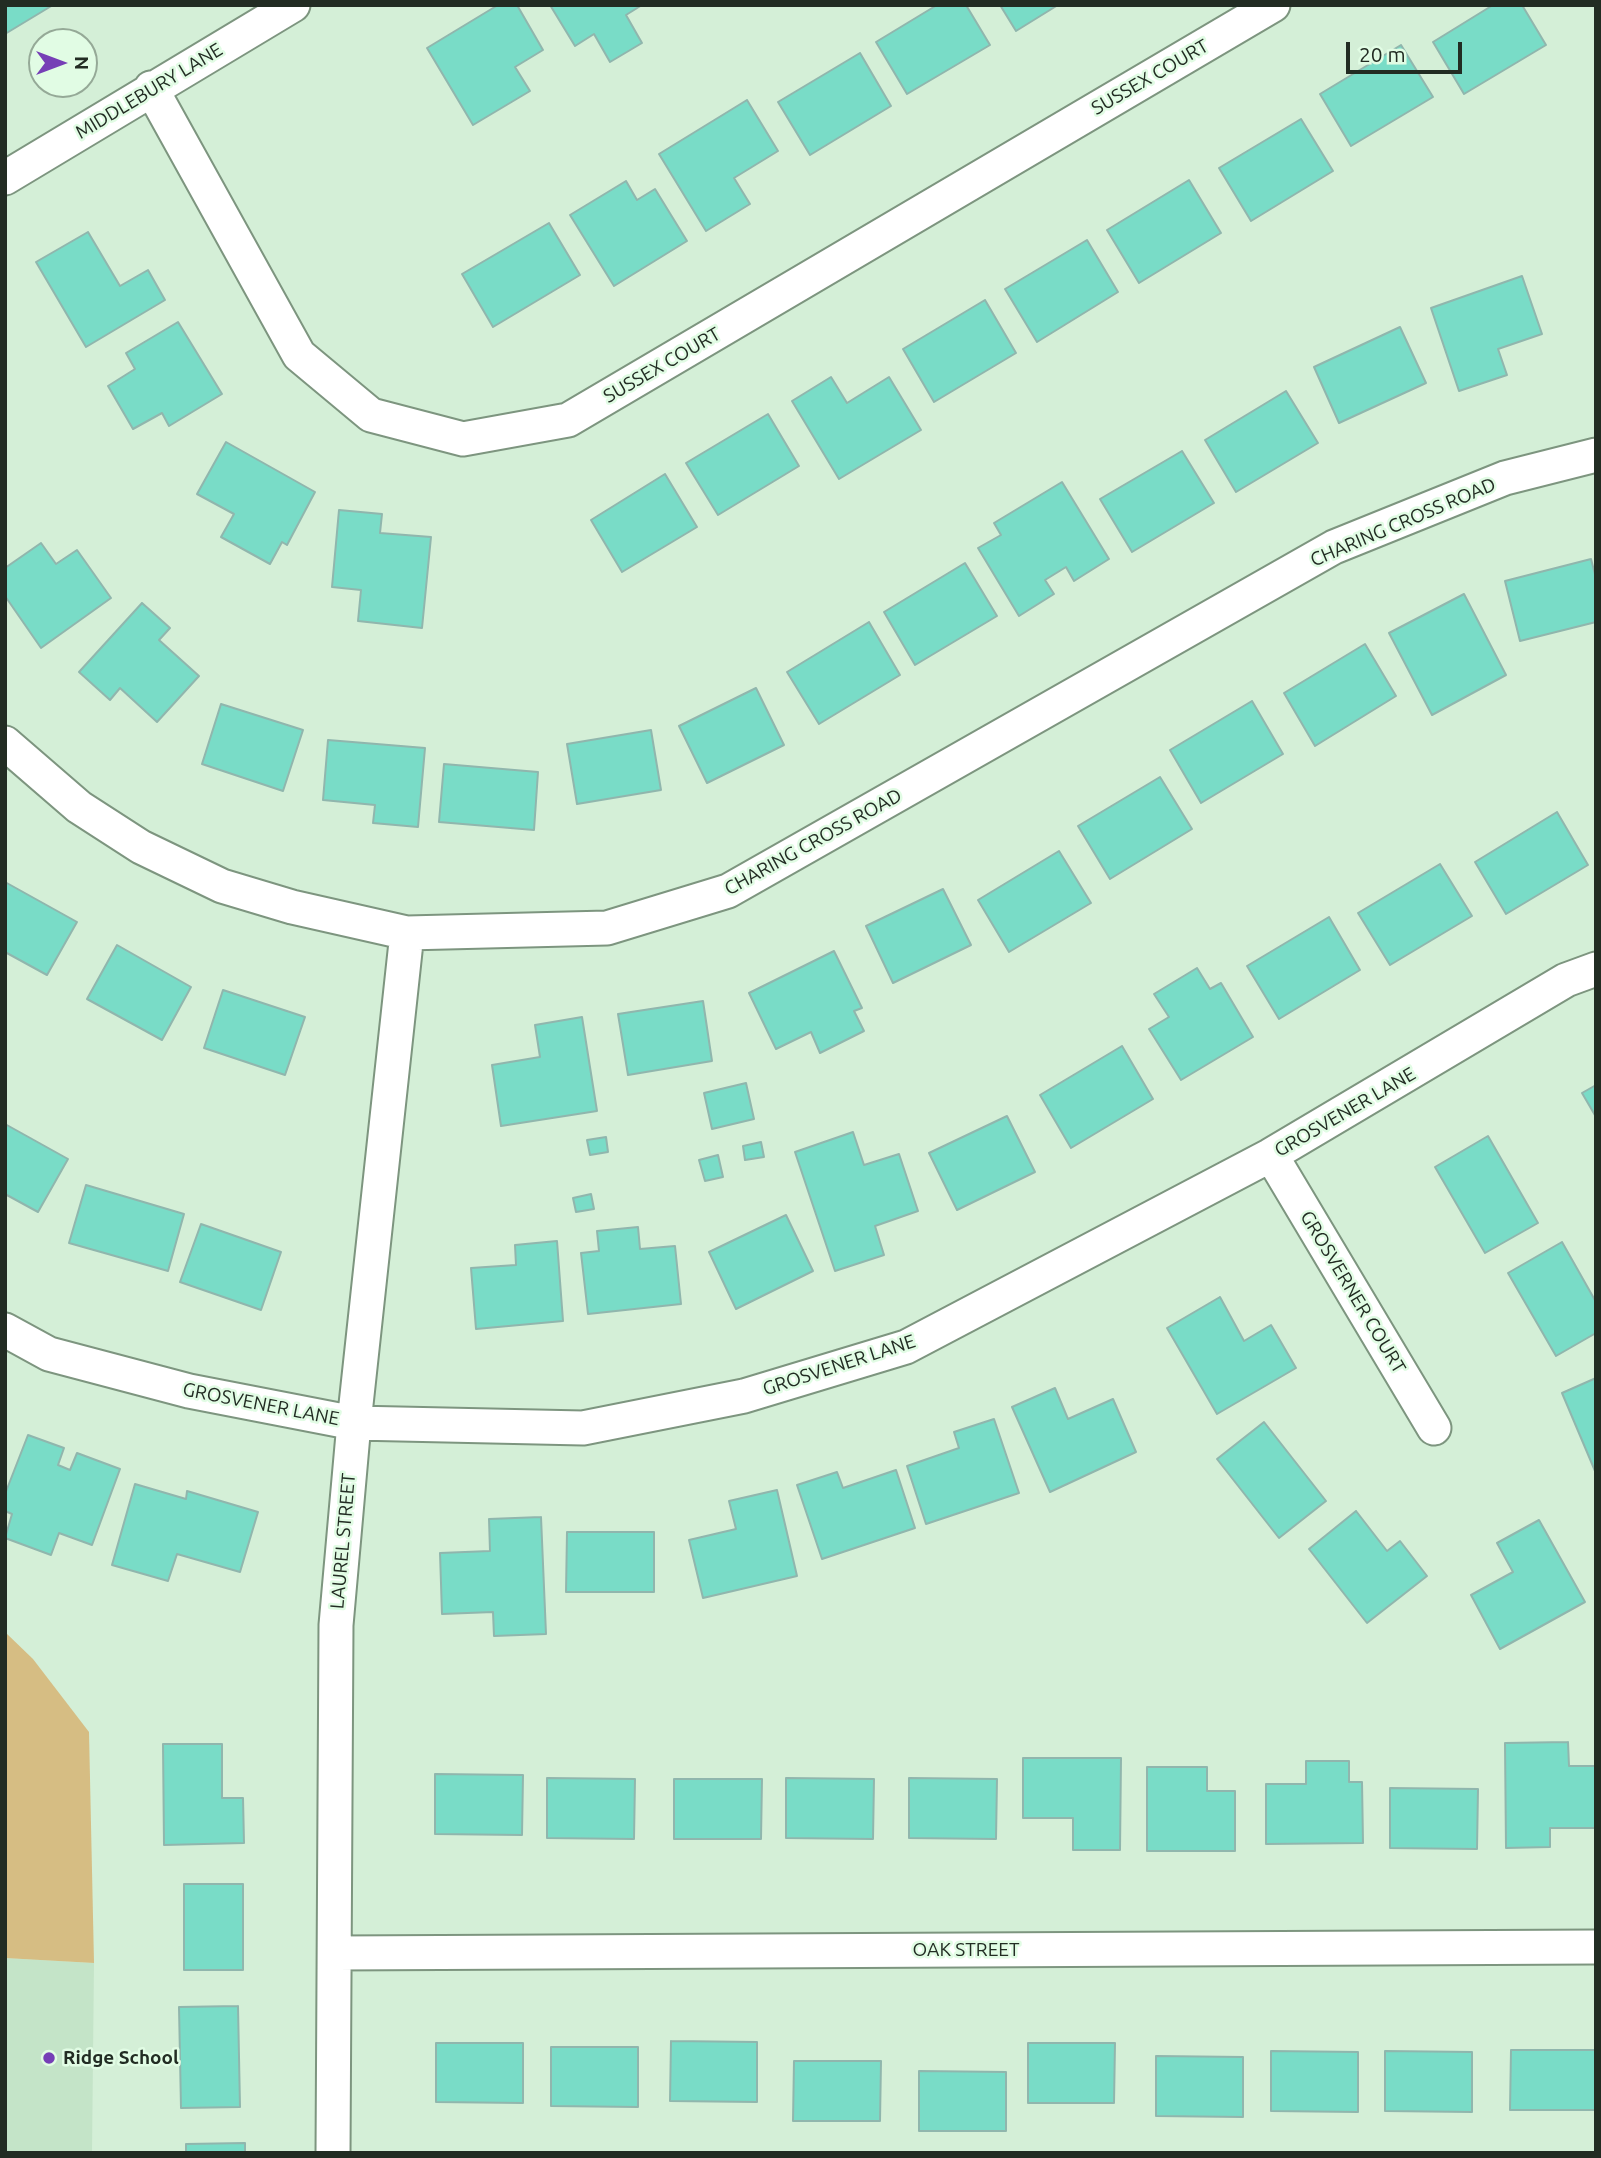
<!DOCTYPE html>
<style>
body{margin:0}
#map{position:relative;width:1601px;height:2158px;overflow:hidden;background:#d4efd7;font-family:Ubuntu,sans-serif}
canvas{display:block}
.frame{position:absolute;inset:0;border:7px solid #222c23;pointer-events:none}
.north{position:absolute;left:28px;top:28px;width:70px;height:70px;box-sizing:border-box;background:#e1fce4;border:2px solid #95a997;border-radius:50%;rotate:90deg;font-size:19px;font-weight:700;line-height:28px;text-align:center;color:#222c23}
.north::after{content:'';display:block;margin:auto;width:24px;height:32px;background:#763fb6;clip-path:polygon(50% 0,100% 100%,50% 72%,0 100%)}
.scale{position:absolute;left:1346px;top:42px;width:116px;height:32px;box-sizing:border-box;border:4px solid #222c23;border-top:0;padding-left:9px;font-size:21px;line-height:24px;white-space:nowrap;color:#222c23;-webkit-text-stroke:5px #e1fce4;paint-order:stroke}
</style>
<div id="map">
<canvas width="1601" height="2158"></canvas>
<div class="frame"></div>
<div class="north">N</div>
<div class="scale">20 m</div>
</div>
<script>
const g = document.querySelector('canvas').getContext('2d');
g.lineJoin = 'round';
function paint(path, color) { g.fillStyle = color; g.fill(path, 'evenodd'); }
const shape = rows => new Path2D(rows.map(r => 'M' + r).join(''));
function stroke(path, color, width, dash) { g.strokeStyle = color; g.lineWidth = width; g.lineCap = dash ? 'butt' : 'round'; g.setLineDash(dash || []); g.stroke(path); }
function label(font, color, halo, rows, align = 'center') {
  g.font = font + ' Ubuntu,sans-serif'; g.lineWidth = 5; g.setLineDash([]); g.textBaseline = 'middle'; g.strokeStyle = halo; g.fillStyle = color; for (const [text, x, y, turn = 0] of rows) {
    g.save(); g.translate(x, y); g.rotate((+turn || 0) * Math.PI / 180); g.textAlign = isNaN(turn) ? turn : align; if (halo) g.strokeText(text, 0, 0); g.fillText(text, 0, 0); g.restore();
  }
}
const built = shape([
 [5,1958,94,1963,92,2153,5,2153]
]);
const green = shape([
 [5,1632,33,1659,89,1732,94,1963,5,1958]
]);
const building = shape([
 [5,5,53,5,5,34,5,5],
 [498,5,517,5,543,50,515,67,530,91,473,125,427,48,498,5],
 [550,5,642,5,626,15,642,43,610,62,594,34,575,46,550,5],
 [937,5,966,5,990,45,907,94,876,42,937,5],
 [1000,5,1058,5,1016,31,1000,5],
 [1493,5,1522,5,1546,45,1464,94,1433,42,1493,5],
 [1401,45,1433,97,1351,146,1320,94,1401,45],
 [860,53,891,106,810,155,778,102,860,53],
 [747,100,778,151,734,178,750,204,706,231,659,154,747,100],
 [1301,119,1333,171,1251,221,1219,168,1301,119],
 [1189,180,1221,233,1139,283,1107,230,1189,180],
 [626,181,637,200,655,189,687,241,614,286,570,215,626,181],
 [549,223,580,275,493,327,462,274,549,223],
 [88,232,120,286,148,270,165,300,86,347,36,262,88,232],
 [1087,240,1118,292,1037,342,1005,289,1087,240],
 [1522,276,1542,334,1498,349,1507,375,1459,391,1431,308,1522,276],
 [985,300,1016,353,934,402,903,349,985,300],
 [178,322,222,394,169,426,162,413,133,429,108,386,135,369,126,353,178,322],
 [1400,327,1426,383,1339,423,1314,367,1400,327],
 [831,377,847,403,889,377,921,430,839,479,792,401,831,377],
 [1286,391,1318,443,1236,492,1205,440,1286,391],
 [768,414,799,466,718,515,686,463,768,414],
 [226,442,315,492,287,545,282,542,270,564,221,537,234,514,197,494,226,442],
 [1182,451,1214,503,1132,552,1100,499,1182,451],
 [665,474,697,527,622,572,591,520,665,474],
 [1062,482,1109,559,1074,581,1066,567,1045,580,1054,594,1019,616,978,548,1001,535,994,523,1062,482],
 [339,510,382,514,380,533,431,537,422,628,358,621,361,590,332,587,339,510],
 [41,543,56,564,77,550,111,598,41,648,5,596,5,568,41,543],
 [1591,559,1596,578,1596,622,1520,641,1505,581,1591,559],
 [965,563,997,616,915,665,884,612,965,563],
 [1464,594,1506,675,1432,715,1389,633,1464,594],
 [142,603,170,628,159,640,199,676,157,722,120,688,110,700,79,672,142,603],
 [869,622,900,675,819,724,787,672,869,622],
 [1365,644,1396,696,1315,746,1284,693,1365,644],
 [756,688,784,745,707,783,679,726,756,688],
 [1252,701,1283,754,1201,803,1170,750,1252,701],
 [221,704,303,730,283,791,202,764,221,704],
 [651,730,661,790,577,804,567,744,651,730],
 [328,740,425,748,418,827,373,823,375,805,323,800,328,740],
 [444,764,538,772,534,830,439,822,444,764],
 [1160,777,1192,829,1110,879,1078,826,1160,777],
 [1557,812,1588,865,1506,914,1475,862,1557,812],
 [1059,851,1091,903,1009,952,978,900,1059,851],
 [1440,864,1472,916,1390,965,1358,913,1440,864],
 [5,882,77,922,47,975,5,952,5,882],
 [943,889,971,945,893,983,866,926,943,889],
 [1329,917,1360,970,1279,1019,1247,966,1329,917],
 [117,945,191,987,162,1040,87,999,117,945],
 [834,951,862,1008,854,1011,864,1031,820,1053,811,1032,776,1049,749,993,834,951],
 [1197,968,1210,989,1221,983,1253,1037,1181,1080,1149,1029,1169,1017,1154,994,1197,968],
 [223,990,305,1017,285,1075,204,1048,223,990],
 [703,1001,712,1061,628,1075,618,1014,703,1001],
 [582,1017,597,1111,501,1126,492,1065,540,1057,535,1025,582,1017],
 [1122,1046,1153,1099,1071,1148,1040,1095,1122,1046],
 [746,1083,754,1119,712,1129,704,1093,746,1083],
 [1596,1085,1596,1117,1582,1093,1596,1085],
 [1007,1116,1035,1172,957,1210,929,1153,1007,1116],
 [5,1124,68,1159,38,1212,5,1194,5,1124],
 [853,1132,864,1165,899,1154,918,1211,875,1226,884,1255,835,1271,795,1152,853,1132],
 [1488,1136,1538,1223,1485,1253,1435,1167,1488,1136],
 [606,1137,608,1152,590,1155,587,1140,606,1137],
 [761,1142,764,1157,745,1160,743,1146,761,1142],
 [718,1155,723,1177,705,1181,699,1160,718,1155],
 [86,1185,184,1214,168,1271,69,1243,86,1185],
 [591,1194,594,1209,576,1212,573,1198,591,1194],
 [786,1215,813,1271,736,1309,709,1252,786,1215],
 [201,1224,281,1252,261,1310,180,1282,201,1224],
 [638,1227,640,1249,675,1246,681,1304,588,1314,581,1253,599,1251,597,1231,638,1227],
 [557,1241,563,1321,476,1329,471,1268,516,1265,515,1245,557,1241],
 [1562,1242,1596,1302,1596,1333,1556,1356,1508,1273,1562,1242],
 [1220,1297,1244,1341,1271,1325,1296,1368,1217,1414,1167,1328,1220,1297],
 [1596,1378,1596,1471,1595,1471,1562,1393,1596,1378],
 [1055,1388,1068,1419,1113,1399,1136,1452,1050,1492,1012,1407,1055,1388],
 [994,1419,1019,1493,926,1524,907,1466,959,1448,954,1432,994,1419],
 [1264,1422,1326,1501,1279,1538,1217,1459,1264,1422],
 [28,1435,64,1448,58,1465,70,1470,77,1453,120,1469,92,1545,59,1533,51,1555,5,1538,12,1514,5,1511,5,1494,28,1435],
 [896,1470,915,1528,822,1559,797,1485,837,1472,843,1488,896,1470],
 [135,1484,186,1499,187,1491,258,1512,240,1572,177,1554,168,1581,112,1565,135,1484],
 [777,1490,797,1576,703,1598,689,1540,736,1529,729,1501,777,1490],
 [1356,1511,1387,1551,1400,1541,1427,1576,1367,1623,1309,1549,1356,1511],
 [541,1517,546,1634,494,1636,493,1612,442,1614,440,1553,490,1551,489,1519,541,1517],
 [1539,1520,1585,1602,1500,1649,1471,1595,1513,1572,1497,1543,1539,1520],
 [567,1532,654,1532,654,1592,566,1592,567,1532],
 [1568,1742,1569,1766,1596,1766,1596,1828,1550,1828,1550,1847,1506,1848,1505,1743,1568,1742],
 [163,1744,222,1744,222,1798,243,1798,244,1843,164,1845,163,1744],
 [1023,1758,1121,1758,1120,1850,1073,1850,1073,1818,1023,1818,1023,1758],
 [1306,1761,1349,1761,1349,1782,1362,1782,1363,1843,1266,1844,1266,1784,1306,1784,1306,1761],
 [1147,1767,1207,1767,1207,1791,1235,1791,1235,1851,1147,1851,1147,1767],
 [435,1774,523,1775,522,1835,435,1834,435,1774],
 [547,1778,635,1779,634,1839,547,1838,547,1778],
 [786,1778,874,1779,873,1839,786,1838,786,1778],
 [909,1778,997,1779,996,1839,909,1838,909,1778],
 [674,1779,762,1779,761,1839,674,1839,674,1779],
 [1390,1788,1478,1789,1477,1849,1390,1848,1390,1788],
 [184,1884,243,1884,243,1970,184,1970,184,1884],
 [238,2006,240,2107,181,2108,179,2007,238,2006],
 [671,2041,757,2042,757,2102,670,2101,671,2041],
 [436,2043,523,2043,523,2103,436,2102,436,2043],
 [1028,2043,1115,2043,1114,2103,1028,2103,1028,2043],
 [551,2047,638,2047,638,2107,551,2106,551,2047],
 [1511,2050,1596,2050,1596,2110,1510,2110,1511,2050],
 [1271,2051,1358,2052,1358,2112,1271,2111,1271,2051],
 [1385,2051,1472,2052,1472,2112,1385,2111,1385,2051],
 [1156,2056,1243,2057,1243,2117,1156,2116,1156,2056],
 [794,2061,881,2061,880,2121,793,2121,794,2061],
 [919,2071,1006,2072,1006,2131,919,2131,919,2071],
 [245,2143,245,2153,186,2153,186,2144,245,2143]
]);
const minor = shape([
 [151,88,299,355,371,415,463,439,568,420,1273,5],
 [5,178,293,5],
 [5,743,79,807,141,847,222,886,292,907,407,933,607,928,728,891,1334,547,1505,478,1596,455],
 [1271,1155,1434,1428],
 [5,1330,49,1354,189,1391,354,1423,583,1428,744,1396,906,1347,1271,1155,1566,980,1596,969],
 [336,1953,1596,1947],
 [333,2153,336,1625,354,1423,407,933]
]);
const markers = [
 [49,2058,7,"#763fb6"]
];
const streetNames = [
 ["SUSSEX COURT",1150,77,-30],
 ["MIDDLEBURY LANE",149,91,-31],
 ["SUSSEX COURT",662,365,-30],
 ["CHARING CROSS ROAD",1403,522,-23],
 ["CHARING CROSS ROAD",813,842,-29],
 ["GROSVENER LANE",1345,1112,-30],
 ["GROSVERNER COURT",1353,1292,59],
 ["GROSVENER LANE",839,1365,-18],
 ["GROSVENER LANE",261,1404,11],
 ["LAUREL STREET",343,1541,-85],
 ["OAK STREET",966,1950]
];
const poiNames = [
 ["Ridge School",63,2058]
];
paint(built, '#c4e4c8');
paint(green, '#d6bd83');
paint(building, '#79dcc7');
stroke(building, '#90b6ad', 2);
stroke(minor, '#7d957f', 37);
stroke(minor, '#fff', 33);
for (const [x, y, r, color] of markers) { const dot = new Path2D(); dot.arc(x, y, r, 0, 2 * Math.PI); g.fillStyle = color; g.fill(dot); stroke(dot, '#e1fce4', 2.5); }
label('19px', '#222c23', '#e1fce4', streetNames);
label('bold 19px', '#222c23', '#e1fce4', poiNames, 'left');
</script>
